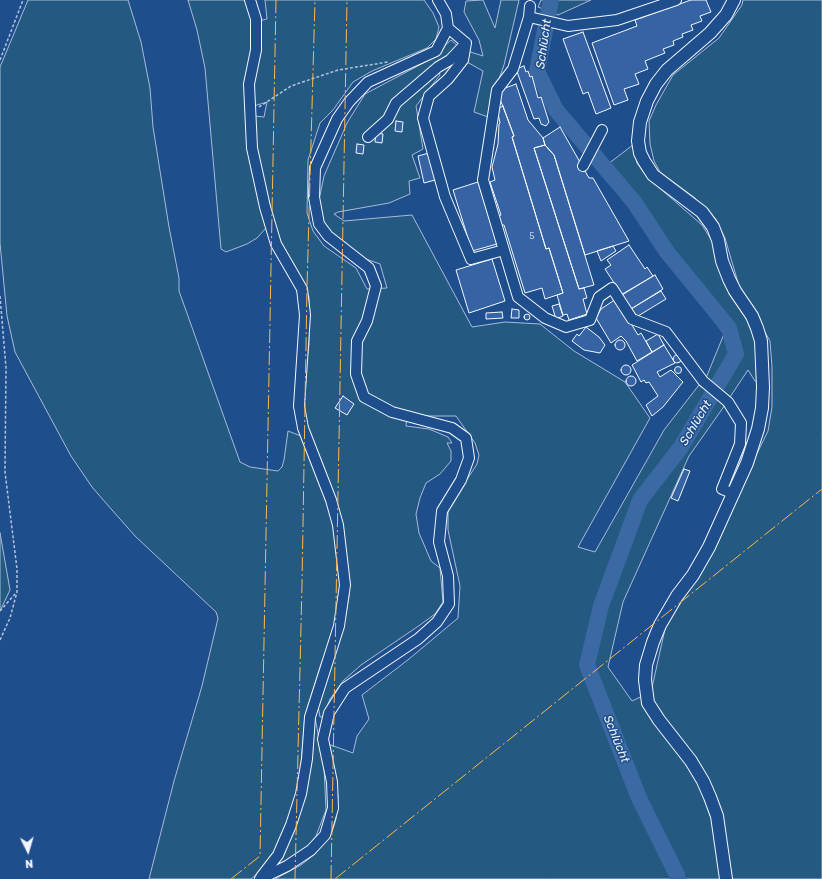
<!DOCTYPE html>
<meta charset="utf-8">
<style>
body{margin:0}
#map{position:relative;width:822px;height:879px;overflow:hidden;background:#1f4e8c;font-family:Rubik,sans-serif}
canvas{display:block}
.north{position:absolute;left:8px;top:831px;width:40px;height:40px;-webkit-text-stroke:3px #1f4e8c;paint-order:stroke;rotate:175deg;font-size:11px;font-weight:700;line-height:16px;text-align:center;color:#f2f6ff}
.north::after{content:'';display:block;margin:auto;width:14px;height:18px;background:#f2f6ff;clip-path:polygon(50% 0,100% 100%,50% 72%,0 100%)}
</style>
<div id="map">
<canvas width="822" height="879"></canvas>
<div class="north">N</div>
</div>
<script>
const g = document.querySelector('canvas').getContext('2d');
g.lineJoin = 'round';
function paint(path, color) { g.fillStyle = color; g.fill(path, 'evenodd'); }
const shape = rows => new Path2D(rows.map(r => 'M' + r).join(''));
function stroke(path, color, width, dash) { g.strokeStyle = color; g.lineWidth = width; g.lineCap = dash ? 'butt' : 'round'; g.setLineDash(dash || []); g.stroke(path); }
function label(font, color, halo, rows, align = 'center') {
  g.font = font + ' Rubik,sans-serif'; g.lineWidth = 3; g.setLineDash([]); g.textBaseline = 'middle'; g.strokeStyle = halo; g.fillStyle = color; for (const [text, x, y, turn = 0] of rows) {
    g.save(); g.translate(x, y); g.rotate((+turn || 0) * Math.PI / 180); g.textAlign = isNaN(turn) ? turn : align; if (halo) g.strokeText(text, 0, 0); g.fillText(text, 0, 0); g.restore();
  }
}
const green = shape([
 [28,0,128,0,141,42,150,88,153,127,169,227,179,278,179,291,240,462,250,467,278,471,282,467,284,460,288,431,301,436,327,500,332,519,340,573,340,594,334,630,320,667,305,715,299,789,285,831,275,852,264,868,251,879,149,879,174,781,202,686,216,627,218,618,216,612,135,536,105,502,92,487,71,456,15,352,7,316,0,243,0,67,28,0],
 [188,0,247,0,251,20,253,42,245,85,245,104,251,160,265,221,266,228,257,238,247,244,226,252,221,249,205,68,197,30,188,0],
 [265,0,424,0,433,13,439,27,436,39,427,48,372,71,353,82,333,110,320,123,308,160,307,213,313,231,324,246,356,268,367,289,387,288,380,264,363,258,327,231,318,205,324,176,347,123,365,94,429,60,451,40,461,49,483,56,479,40,464,12,466,1,483,0,495,28,501,0,519,0,504,65,494,93,491,118,474,112,483,71,451,53,437,64,440,75,416,106,423,149,412,155,420,178,409,181,410,194,389,203,338,212,334,214,344,221,412,215,472,327,505,322,540,324,574,351,625,382,650,418,578,547,595,552,664,430,699,385,725,405,689,456,623,602,608,667,632,701,651,692,665,629,703,564,768,431,772,407,772,367,770,341,739,286,725,238,715,218,695,198,660,172,654,161,650,144,649,121,656,105,673,75,719,38,742,5,743,0,822,0,822,879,275,879,301,865,315,854,332,832,336,819,338,796,328,744,353,753,357,736,369,719,362,695,409,659,458,618,460,586,448,530,448,509,477,464,479,455,475,443,456,416,407,416,406,426,429,429,448,437,452,443,447,443,451,451,451,461,440,474,426,483,420,498,416,514,419,533,431,561,440,568,443,602,435,614,420,625,361,665,343,681,330,699,323,717,320,717,318,706,345,619,349,596,347,577,313,444,300,405,309,345,309,297,273,229,254,148,254,116,264,117,267,102,254,106,253,85,258,21,267,19,265,0],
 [541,0,591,0,558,15,538,7,541,0],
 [633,145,637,163,647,177,702,225,712,241,728,287,750,322,757,338,761,382,755,381,748,370,730,397,706,378,724,334,656,244,604,167,633,145],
 [0,533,10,590,0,611,0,533],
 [314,712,324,766,326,810,316,836,304,851,271,871,288,840,314,712]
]);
const river = shape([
 [551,0,537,71,556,110,634,202,667,252,729,328,736,354,681,447,640,500,601,606,587,665,639,798,677,875,678,879]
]);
const building = shape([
 [691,0,706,0,711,12,700,16,702,21,691,25,693,30,682,34,683,37,673,41,674,45,663,49,665,53,645,61,648,69,635,74,639,84,624,89,628,100,614,105,592,43,637,26,635,20,691,0],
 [583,32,611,108,596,114,588,92,583,94,563,39,583,32],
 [524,66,526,72,528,71,530,77,532,76,538,98,541,97,549,122,546,126,541,124,539,118,534,119,516,69,524,66],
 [516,84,528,120,543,138,545,145,534,148,579,289,584,288,587,298,583,299,587,314,569,320,567,314,563,315,557,295,563,293,549,248,546,249,512,137,514,136,500,99,500,90,516,84],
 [503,106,514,136,512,137,546,249,549,248,563,293,545,299,542,288,525,293,504,225,500,225,497,217,501,215,490,182,495,180,492,167,498,144,499,124,500,123,497,109,503,106],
 [396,121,403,122,402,132,395,131,396,121],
 [560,127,589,178,593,178,629,241,585,255,554,155,545,145,543,138,560,127],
 [376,133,383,134,382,143,375,142,376,133],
 [357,144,364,145,363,154,356,153,357,144],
 [545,145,554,155,594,285,579,289,534,148,545,145],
 [429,153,435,180,424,183,418,156,429,153],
 [478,182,497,244,472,251,453,190,478,182],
 [629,245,645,269,647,267,653,276,622,295,605,269,611,265,607,260,629,245],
 [613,246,616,251,601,261,597,251,613,246],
 [492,259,505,301,469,313,456,270,492,259],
 [655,275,663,289,628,311,619,296,655,275],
 [661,291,666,299,638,316,629,310,661,291],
 [616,299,638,335,641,333,652,352,637,361,626,341,621,336,611,343,596,318,601,309,616,299],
 [559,304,563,316,556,319,552,306,559,304],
 [512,309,519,310,519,318,511,318,512,309],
 [502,312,503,318,486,319,486,313,502,312],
 '524 317a3 3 0 1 1 6 0a3 3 0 1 1-6 0Z',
 [586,327,599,337,605,345,600,353,584,350,572,341,577,334,579,336,586,327],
 [658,334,664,345,652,352,646,341,658,334],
 '615 345a5 5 0 1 1 10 0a5 5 0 1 1-10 0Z',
 [664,345,675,363,657,372,660,377,671,370,683,382,663,407,652,416,646,405,658,396,649,382,646,383,644,380,641,382,632,365,664,345],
 '673 359a4 4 0 1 1 8 0a4 4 0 1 1-8 0Z',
 '621 370a5 5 0 1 1 10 0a5 5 0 1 1-10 0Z',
 '674.5 370a3.5 3.5 0 1 1 7 0a3.5 3.5 0 1 1-7 0Z',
 '626 381a5 5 0 1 1 10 0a5 5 0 1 1-10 0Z',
 [343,396,354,404,347,415,335,408,343,396],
 [684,469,690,471,678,501,671,498,684,469]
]);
const path = shape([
 [0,60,23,0],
 [259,107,291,86,338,70,388,62],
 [0,296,6,368,5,472,17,569,17,592,10,618,0,640],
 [0,611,15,594]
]);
const minor = shape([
 [250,0,256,19,256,50,249,84,252,148,265,207,276,244,302,289,305,315,299,406,303,428,331,500,338,525,345,585,339,626,310,717,307,759,301,794,291,825,278,855,261,877],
 [530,6,529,17,513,69,497,90,483,180,518,297,545,318,566,327,590,320,599,297,612,288,632,319,666,332,703,381,728,402,741,423,740,444,722,489,734,494],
 [529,17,568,26,617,20,676,0],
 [448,28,466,43,463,60,448,79,429,96,423,118,445,197,471,259,504,250],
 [368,137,388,119,396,103,438,67,450,60,466,43],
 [583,166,602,130],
 [260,879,287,866,311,850,325,835,333,808,332,782,323,739,329,713,345,688,418,639,437,622,449,604,448,576,439,542,442,511,461,480,469,458,466,438,452,428,392,412,364,397,356,374,357,341,367,321,376,286,369,268,328,236,319,224,314,197,315,168,337,119,349,102,368,82,436,51,448,28,446,14,438,0]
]);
const major = shape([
 [726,879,717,816,710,797,703,781,691,761,659,720,648,703,645,680,646,665,653,642,660,625,677,596,693,575,709,547,747,463,758,429,762,408,763,387,761,341,757,328,752,316,735,291,729,279,722,261,718,240,713,227,702,212,653,175,644,161,640,153,638,141,640,122,647,101,656,84,667,70,710,33,726,15,734,0]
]);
const power = shape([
 [231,879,260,856,276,0],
 [295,879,302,584,307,287,315,0],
 [331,879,347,0],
 [335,879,822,489]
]);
const numberNames = [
 ["5",532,236]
];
const waterNames = [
 ["Schlücht",544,44,-82],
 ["Schlücht",696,423,-59],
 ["Schlücht",616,739,68]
];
paint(green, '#245a82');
stroke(green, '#a8bbd7', 1);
stroke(river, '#3b69a3', 16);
paint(building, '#3563a3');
stroke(building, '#f2f6ff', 1);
stroke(minor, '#f2f6ff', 12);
stroke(major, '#f2f6ff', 14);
stroke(path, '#b3c4dc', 1.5, [3, 2]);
stroke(minor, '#1f4e8c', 10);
stroke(major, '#1f4e8c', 12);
stroke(power, '#ffb74d', 1, [14, 3, 2, 3]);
label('9px', '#c3d1e8', null, numberNames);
label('italic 12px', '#f2f6ff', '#1f4e8c', waterNames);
</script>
